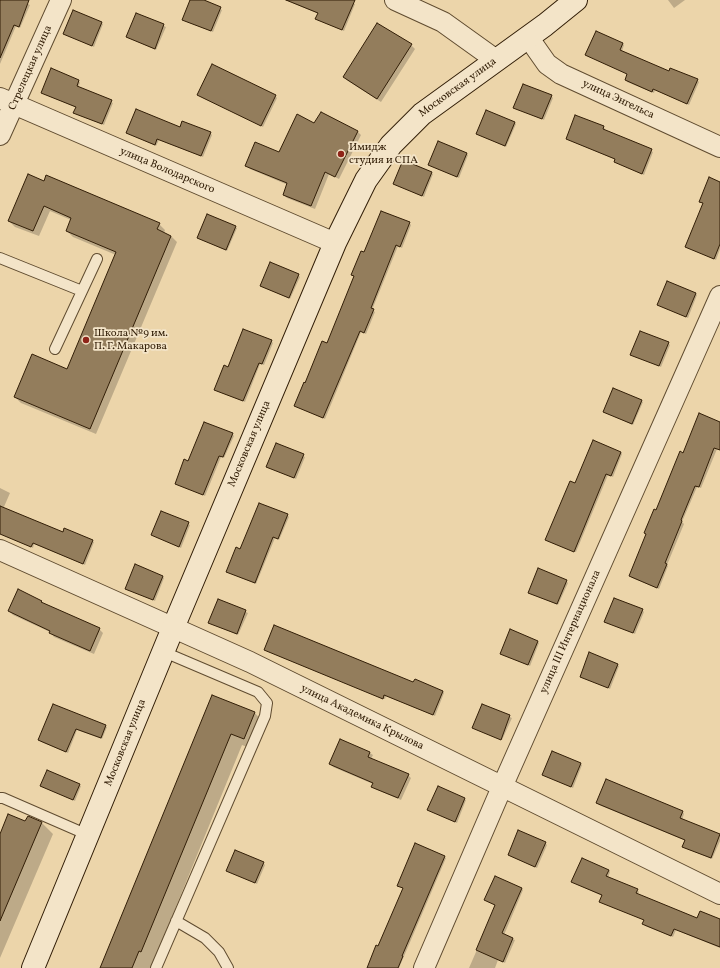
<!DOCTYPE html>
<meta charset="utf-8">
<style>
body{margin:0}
canvas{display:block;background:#ecd5aa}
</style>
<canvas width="720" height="968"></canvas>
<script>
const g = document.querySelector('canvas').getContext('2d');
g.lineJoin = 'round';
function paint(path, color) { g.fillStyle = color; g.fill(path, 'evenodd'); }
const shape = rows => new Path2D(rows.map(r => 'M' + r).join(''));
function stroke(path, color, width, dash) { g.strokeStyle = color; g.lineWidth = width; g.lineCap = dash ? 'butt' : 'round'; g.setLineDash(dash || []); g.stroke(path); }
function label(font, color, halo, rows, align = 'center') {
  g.font = font + ' Vollkorn,serif'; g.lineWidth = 3.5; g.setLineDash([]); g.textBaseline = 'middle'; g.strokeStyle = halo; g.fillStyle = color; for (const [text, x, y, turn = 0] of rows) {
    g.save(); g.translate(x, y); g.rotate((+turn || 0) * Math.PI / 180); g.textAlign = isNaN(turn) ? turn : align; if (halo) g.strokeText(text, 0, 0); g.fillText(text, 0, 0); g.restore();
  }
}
const shadow = shape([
 [0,0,20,0,30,5,20,28,16,26,0,64],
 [191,0,201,0,222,10,213,32,185,21],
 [285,0,347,0,355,4,344,31,318,20,317,19,319,14],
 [668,0,685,0,674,8],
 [136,14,166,27,156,50,129,38],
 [101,23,103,24,94,47,64,34],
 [623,44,624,45,622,51,670,72,697,80,699,82,689,105,655,90,654,93,627,82,626,80,628,74,587,55],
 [411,45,415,49,381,102,348,81,344,77],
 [79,81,80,83,78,88,113,103,104,125,76,114,77,108,44,94],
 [199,95,275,96,277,98,263,127],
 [551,96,553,98,544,120,515,108],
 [321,114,358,132,361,135,339,179,329,174,315,209,287,198,284,195,288,185,250,169,247,166,279,153,314,124],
 [514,122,516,124,506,147,477,134],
 [603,127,605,129,604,131,653,152,644,175,617,163,615,162,616,160,567,139],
 [180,128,210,133,212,135,203,157,159,140,156,146,127,133],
 [466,153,468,155,459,178,429,165],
 [431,173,433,174,424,197,395,184],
 [28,176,159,224,165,230,164,233,171,236,177,242,96,434,21,403,15,397,68,370,116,255,73,237,67,231,71,220,50,211,39,236,15,227,9,221],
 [720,183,720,249,716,260,687,247,704,204,700,201],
 [409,223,411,225,402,248,398,246,372,310,375,312,366,334,361,332,325,419,297,407,295,406,306,384,328,345,354,276,352,275,365,253],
 [235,227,237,228,227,251,198,238],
 [298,275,300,277,290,299,261,286],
 [695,293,697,295,688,318,658,305],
 [271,341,273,343,264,365,260,364,245,402,217,391,228,368],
 [668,343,670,345,661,367,632,355],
 [641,401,643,402,633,425,604,412],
 [720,423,720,450,717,449,701,488,697,487,682,522,684,524,667,565,668,566,659,589,632,578,630,576,656,511,684,454],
 [232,434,234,436,224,458,221,457,205,496,176,483,188,462],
 [276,444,305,457,296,479,267,467],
 [621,452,622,454,613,477,608,475,576,552,548,541,546,540,576,485],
 [0,488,10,493,0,516],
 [161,512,190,525,181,548,152,535],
 [287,515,289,517,279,540,275,538,256,584,229,573,241,550],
 [63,533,92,541,94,542,85,565,34,544,33,548,4,535],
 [163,577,164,578,155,601,126,589],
 [566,581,568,583,558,605,529,593],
 [218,600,248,613,238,635,209,623],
 [41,602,44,604,99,629,103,633,94,654,54,637,50,632,13,615,9,611],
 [642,610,644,612,635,634,606,622],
 [538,642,539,643,530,666,503,655],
 [267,651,414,684,443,691,444,693,435,716,386,696,385,699],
 [617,665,619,666,610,689,581,676],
 [213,696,254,712,265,724,255,750,242,745,151,968,101,968],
 [54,705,105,726,107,727,102,739,77,730,68,753,41,742,40,740],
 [482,705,512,718,502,740,473,728],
 [340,740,370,753,373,755,371,759,408,775,411,778,401,800,375,789,372,786,373,784,333,767,330,764],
 [580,763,582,765,573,788,544,775],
 [607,780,683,812,684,814,682,820,720,835,720,841,712,859,685,848,683,847,686,841,599,805,597,803],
 [79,785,81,786,75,801,41,786],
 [438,787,466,800,457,823,429,810],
 [28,817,42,823,53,834,0,958,0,836,26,823],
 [545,843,547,845,537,868,510,856],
 [444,857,446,858,399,968,368,968,378,947,404,889,400,887],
 [263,863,265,865,257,884,228,871],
 [609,870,610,872,608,878,637,890,639,892,637,895,697,919,720,920,720,948,676,930,673,937,645,926,644,924,645,920,602,903,602,896,572,882],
 [521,888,523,890,504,935,515,940,505,963,498,960,495,968,469,968,496,906,485,900]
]);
const building = shape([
 [0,0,29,0,19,27,14,25,0,58,0,0],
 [190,0,204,0,221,7,211,31,182,20,190,0],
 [286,0,355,0,342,30,315,19,318,13,286,0],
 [73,10,102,22,92,46,63,34,73,10],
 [136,13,164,24,155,49,126,37,136,13],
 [377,23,412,44,377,99,343,77,377,23],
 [596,31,623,43,620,50,669,71,670,68,698,79,687,104,653,89,652,92,625,80,627,74,585,55,596,31],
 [212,64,276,95,261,126,197,95,212,64],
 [51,68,79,80,77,86,112,100,102,124,73,113,76,107,41,93,51,68],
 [523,84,552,95,542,119,513,108,523,84],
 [136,109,180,127,182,121,211,132,201,156,157,139,155,145,126,133,136,109],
 [486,110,515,122,505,146,476,134,486,110],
 [321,112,358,131,335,177,325,172,311,206,283,195,287,183,245,166,255,142,279,152,297,114,314,123,321,112],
 [575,115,604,126,603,129,652,149,642,174,614,162,615,159,566,139,575,115],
 [438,141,467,153,457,177,428,165,438,141],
 [403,160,432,172,422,196,393,184,403,160],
 [28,174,44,181,46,175,160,223,157,229,171,236,90,429,14,397,32,354,67,369,116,252,66,231,71,218,44,206,33,231,8,221,28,174],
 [709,177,720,182,720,244,714,259,685,247,703,203,699,202,709,177],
 [381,211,410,222,400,247,396,245,371,308,374,309,364,333,360,331,323,418,294,406,304,382,305,383,322,341,327,343,354,276,351,275,361,251,364,252,381,211],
 [207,214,236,226,226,250,197,238,207,214],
 [270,262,299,274,289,298,260,286,270,262],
 [667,281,696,293,686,317,657,305,667,281],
 [243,329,272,340,262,364,259,363,243,401,214,390,224,365,228,367,243,329],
 [640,331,669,342,659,366,630,355,640,331],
 [613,388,642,400,632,424,603,412,613,388],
 [699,413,720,422,720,450,714,448,699,487,695,486,681,520,682,521,665,563,667,564,657,588,629,576,646,534,644,533,654,509,656,510,680,451,683,453,699,413],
 [204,422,233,433,223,457,219,456,203,495,175,484,184,459,188,461,204,422],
 [593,440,621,452,611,476,606,474,574,552,545,540,570,481,575,483,593,440],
 [276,443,304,454,294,478,266,467,276,443],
 [259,503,288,514,278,539,273,537,255,583,226,572,236,547,240,549,259,503],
 [0,506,63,532,64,528,93,540,83,564,33,543,31,547,0,534,0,506],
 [161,511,189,522,179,547,151,535,161,511],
 [135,564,163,576,153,600,125,589,135,564],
 [538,568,567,580,557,604,528,593,538,568],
 [18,589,42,601,41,602,100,628,90,651,49,633,50,631,8,611,18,589],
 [614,598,643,609,633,633,604,622,614,598],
 [218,599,246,610,237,634,208,623,218,599],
 [274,625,413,682,415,679,443,691,433,715,384,695,383,699,264,650,274,625],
 [510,629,538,641,528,665,500,654,510,629],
 [589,652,618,664,608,688,580,677,589,652],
 [212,695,255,712,244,739,231,734,141,952,139,951,132,968,100,968,212,695],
 [53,704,106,725,101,738,76,729,66,752,38,740,53,704],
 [482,704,510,715,501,740,472,728,482,704],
 [340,739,370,752,368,757,409,774,398,798,371,787,373,783,329,764,340,739],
 [552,751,581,763,571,787,542,775,552,751],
 [47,770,80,784,73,800,40,786,47,770],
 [606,779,683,811,680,818,720,834,711,858,682,847,685,840,596,803,606,779],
 [438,786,465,798,455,822,427,810,438,786],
 [8,814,25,821,28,816,42,822,0,921,0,834,8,814],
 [518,830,546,842,535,867,508,855,518,830],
 [415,843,445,856,402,956,403,956,398,968,367,968,376,945,378,946,403,888,397,886,415,843],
 [235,850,264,862,255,883,226,871,235,850],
 [582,858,609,870,606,876,638,889,636,893,697,918,700,911,720,919,720,947,674,929,671,936,642,924,644,920,599,902,602,895,571,882,582,858],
 [495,876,522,888,502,933,513,938,503,962,476,950,495,905,484,900,495,876]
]);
const lane = shape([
 [0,258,82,291],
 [55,349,97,259],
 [0,798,3,798,88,835],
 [176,921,205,938,219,952,228,968],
 [156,968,265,716,267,703,258,692,164,652]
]);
const street = shape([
 [395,0,443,22,496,60],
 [528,37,547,64,561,74,720,147],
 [0,98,335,243],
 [0,135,61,0],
 [0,550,250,662,720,894],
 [424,968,502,787,720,296]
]);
const secondary = shape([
 [33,968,173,628,335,243,366,180,391,145,422,114,545,25,576,0]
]);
const markers = [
 [341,154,4,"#8f2418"],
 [86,340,4,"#8f2418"]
];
const streetNames = [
 ["Стрелецкая улица",31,68,-66],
 ["Московская улица",458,88,-36],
 ["улица Энгельса",618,100,25],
 ["улица Володарского",167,171,23],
 ["Московская улица",250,444,-67],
 ["улица III Интернационала",571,632,-66],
 ["улица Академика Крылова",362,718,26],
 ["Московская улица",126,743,-68]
];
const poiNames = [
 ["Имидж",349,148],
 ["студия и СПА",349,161],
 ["Школа №9 им.",94,334],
 ["П. Г. Макарова",94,347]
];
paint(shadow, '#0003');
paint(building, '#937d5c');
stroke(building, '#321e07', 1);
stroke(lane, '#604c30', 12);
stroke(street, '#604c30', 22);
stroke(secondary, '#321e07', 24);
stroke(lane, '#f3e4c8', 10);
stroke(street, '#f3e4c8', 20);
stroke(secondary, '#f3e4c8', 22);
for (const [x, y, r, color] of markers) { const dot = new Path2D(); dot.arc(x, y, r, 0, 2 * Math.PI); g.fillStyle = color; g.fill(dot); stroke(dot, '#f3e4c8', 1.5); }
label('11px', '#321e07', '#f3e4c8', streetNames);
label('11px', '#321e07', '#f3e4c8', poiNames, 'left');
</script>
